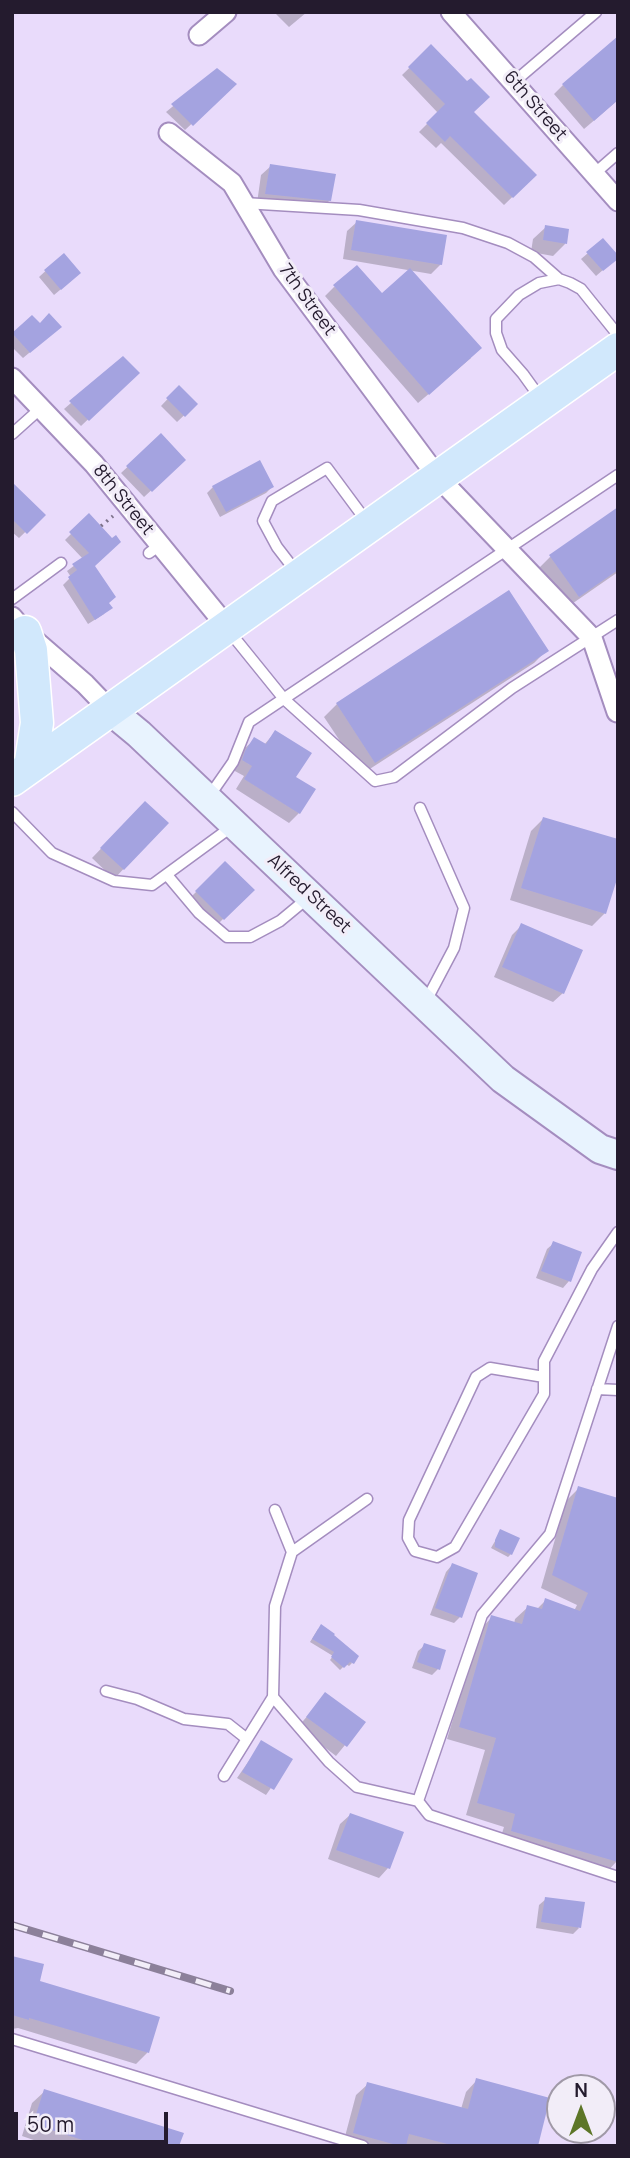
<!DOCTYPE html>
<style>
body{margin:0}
#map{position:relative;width:630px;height:2158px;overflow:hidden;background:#e9dbfb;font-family:Manrope,sans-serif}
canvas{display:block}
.frame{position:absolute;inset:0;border:14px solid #241b2e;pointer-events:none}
.north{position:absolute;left:546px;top:2074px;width:70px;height:70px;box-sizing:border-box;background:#f2edf8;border:2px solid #a099a7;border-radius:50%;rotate:0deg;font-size:19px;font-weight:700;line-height:28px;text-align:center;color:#241b2e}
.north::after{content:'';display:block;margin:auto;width:24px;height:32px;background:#5d7628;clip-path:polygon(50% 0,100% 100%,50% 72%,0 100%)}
.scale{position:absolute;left:14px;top:2112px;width:154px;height:32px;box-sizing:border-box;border:4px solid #241b2e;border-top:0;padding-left:9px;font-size:21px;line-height:24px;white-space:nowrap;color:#241b2e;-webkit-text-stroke:5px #f2edf8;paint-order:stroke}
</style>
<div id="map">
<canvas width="630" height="2158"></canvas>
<div class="frame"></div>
<div class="north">N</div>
<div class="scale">50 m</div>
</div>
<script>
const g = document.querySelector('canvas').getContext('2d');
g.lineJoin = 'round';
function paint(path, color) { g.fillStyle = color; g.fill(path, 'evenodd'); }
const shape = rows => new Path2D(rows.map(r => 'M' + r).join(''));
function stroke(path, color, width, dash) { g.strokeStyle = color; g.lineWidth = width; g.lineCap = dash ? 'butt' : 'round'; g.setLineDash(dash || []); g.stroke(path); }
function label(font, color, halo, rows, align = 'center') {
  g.font = font + ' Manrope,sans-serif'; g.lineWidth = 6; g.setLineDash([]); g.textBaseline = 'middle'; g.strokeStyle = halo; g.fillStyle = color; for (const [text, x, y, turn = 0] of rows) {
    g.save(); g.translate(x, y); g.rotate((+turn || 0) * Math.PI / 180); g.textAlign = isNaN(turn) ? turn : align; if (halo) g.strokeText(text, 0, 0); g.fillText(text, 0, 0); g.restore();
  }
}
const shadow = shape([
 [278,12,307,12,289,27,276,14],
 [431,47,472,112,535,175,504,205,441,143,436,148,419,132,438,113,402,75],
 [217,70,234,84,185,130,166,112],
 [563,85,618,100,584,129,554,94],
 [271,166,330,200,320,210,257,203,261,175],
 [357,222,441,264,431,274,343,259,347,231],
 [546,227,567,230,565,244,553,256,531,252,533,239],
 [588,253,611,263,596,276,581,259],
 [63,255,73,279,54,295,39,277],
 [334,287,382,296,471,358,418,403,325,296],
 [32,318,40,326,53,333,23,358,12,347,12,335],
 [123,358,137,373,81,426,64,409],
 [179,387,196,404,177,422,161,406],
 [161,436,184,460,144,497,121,473],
 [213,487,272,487,266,493,220,517,207,493],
 [12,493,43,515,19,538,12,532],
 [618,509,618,572,566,608,538,569,550,557],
 [89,516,93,566,107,604,104,614,88,624,63,585,71,577,67,571,83,559,65,540],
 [509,593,547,650,534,663,362,774,324,717,337,704],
 [275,732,294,778,313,790,299,813,289,823,236,789,244,776,233,770,245,748,255,739,264,745],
 [145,803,167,823,114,879,92,858],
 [543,819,605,913,592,926,510,900,531,831],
 [225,863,252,890,217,925,190,898],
 [522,925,563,993,553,1002,494,977,512,935],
 [554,1243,569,1281,563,1288,536,1278,547,1249],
 [579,1488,617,1861,605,1874,499,1843,504,1827,466,1815,485,1750,447,1739,480,1630,492,1617,514,1624,515,1619,528,1607,537,1609,546,1600,574,1611,577,1605,541,1588,566,1501],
 [501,1531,511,1554,508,1557,491,1548],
 [452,1565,460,1617,454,1623,430,1615,446,1572],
 [318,1629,352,1663,349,1666,346,1664,340,1670,330,1660,333,1656,310,1642],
 [425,1645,438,1669,432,1675,412,1668,418,1651],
 [326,1694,363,1723,336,1756,298,1727],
 [262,1742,291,1759,266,1795,237,1778],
 [350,1815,388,1868,379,1878,328,1859,340,1824],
 [546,1899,579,1928,573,1934,536,1928,539,1905],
 [12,1957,37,1982,158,2019,147,2053,136,2064,18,2028,12,2029],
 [477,2080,536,2146,343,2144,356,2095,368,2084,461,2109,466,2092],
 [45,2091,178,2146,51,2146,22,2136,32,2103]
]);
const building = shape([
 [618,36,618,100,594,121,562,84],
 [431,44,467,81,471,78,490,97,474,112,537,175,513,198,450,136,445,142,426,123,445,104,408,67],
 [217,68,237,84,193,126,171,104],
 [270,164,336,174,331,201,265,194],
 [356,220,447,235,442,265,351,250],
 [545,225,569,229,567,244,543,240],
 [603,238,618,255,618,259,603,271,586,252],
 [64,253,81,273,61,290,44,270],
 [357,265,382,293,410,268,482,348,429,395,333,285],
 [49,313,62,327,30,353,12,333,32,315,40,323],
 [123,356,140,373,89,421,69,401],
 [179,385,198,404,185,417,166,398],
 [161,433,186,460,152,492,126,466],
 [260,460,274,487,226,512,212,486],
 [12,482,46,515,27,534,12,519],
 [618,507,618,570,579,597,549,555],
 [89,513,112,538,116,535,121,542,95,566,116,597,109,603,113,608,95,620,68,577,77,570,72,564,89,553,69,532],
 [509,590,549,651,375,763,336,703],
 [275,730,312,753,296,777,316,789,300,814,244,779,252,766,242,760,245,751,254,737,266,744],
 [145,801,169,823,124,870,100,848],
 [543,817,618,839,618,876,606,914,521,888],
 [225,861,255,890,224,920,195,891],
 [521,923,583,950,564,994,502,967],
 [553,1241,582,1252,571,1282,541,1271],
 [578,1486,618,1498,618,1862,511,1831,515,1814,477,1803,496,1738,459,1727,491,1615,522,1624,527,1605,542,1609,545,1598,580,1611,588,1593,552,1575],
 [500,1529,520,1538,512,1555,495,1547,495,1540],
 [452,1563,478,1573,462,1618,435,1608],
 [321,1624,335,1634,334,1635,359,1656,354,1664,350,1662,344,1668,331,1657,334,1652,312,1639],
 [424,1643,446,1650,440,1670,417,1662],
 [325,1692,366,1722,347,1747,306,1717],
 [261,1740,293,1759,274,1790,242,1772],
 [350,1813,404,1832,390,1869,336,1850],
 [545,1897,585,1902,581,1928,541,1922],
 [12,1956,44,1964,40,1981,160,2017,149,2053,29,2018,29,2020,12,2015],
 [476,2078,550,2098,538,2146,455,2146,409,2134,406,2146,400,2146,353,2133,367,2082,468,2109],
 [44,2089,184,2133,179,2146,101,2146,33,2124]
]);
const path = shape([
 [101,526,113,516]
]);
const service = shape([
 [514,82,596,12],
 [594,174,618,153],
 [244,203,359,210,463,228,508,243,534,257,559,279],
 [541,399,523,374,502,350,496,333,496,319,519,295,539,283,559,279,570,283,581,289,618,335],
 [12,434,41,408],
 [149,553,160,545],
 [297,573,277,547,263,521,272,501,327,468,367,522],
 [12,599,61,563],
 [229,631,284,699,375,781,394,777,512,688,618,620],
 [208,798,233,762,249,722,618,475],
 [420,808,464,908,454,948,425,1003],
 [12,812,52,853,114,881,152,885,234,825],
 [167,875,199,913,227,937,250,937,280,921,309,897],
 [618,1326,550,1534,482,1615,418,1801,429,1815,618,1877],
 [544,1377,490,1368,476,1377,409,1520,408,1538,415,1551,437,1557,455,1547,544,1394,544,1361,592,1269,618,1232],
 [597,1389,618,1390],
 [367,1499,292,1552,275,1606,273,1697,329,1762,357,1787,418,1801],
 [275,1510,292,1552],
 [106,1691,137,1699,184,1719,228,1724,247,1739],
 [224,1776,273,1697],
 [12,2039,363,2146]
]);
const minor = shape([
 [451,12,618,201],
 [199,35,226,12],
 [169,133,232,183,283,269,437,476,592,638,617,712],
 [12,378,94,464,228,628],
 [12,617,25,632,85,684,110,710]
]);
const secondary = shape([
 [110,710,139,734,503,1079,600,1149,618,1155]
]);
const primary = shape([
 [25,632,31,650,37,723,30,767],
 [12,780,618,349]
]);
const rail = shape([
 [12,1925,230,1991]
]);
const streetNames = [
 ["6th Street",535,106,49],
 ["7th Street",307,300,54],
 ["8th Street",123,500,51],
 ["Alfred Street",309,894,43]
];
paint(shadow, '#0003');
paint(building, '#a4a3e0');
stroke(service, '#a48dbf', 13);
stroke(minor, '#a48dbf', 23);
stroke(secondary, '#a48dbf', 32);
stroke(primary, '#fff', 35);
stroke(path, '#7d728b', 3.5, [2, 5]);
stroke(service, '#fff', 10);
stroke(minor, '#fff', 19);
stroke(secondary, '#e8f3fe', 28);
stroke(primary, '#d1e8fc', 32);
stroke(rail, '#8c809a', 8);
stroke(rail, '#f2edf8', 5, [16]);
label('18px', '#241b2e', '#f2edf8', streetNames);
</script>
